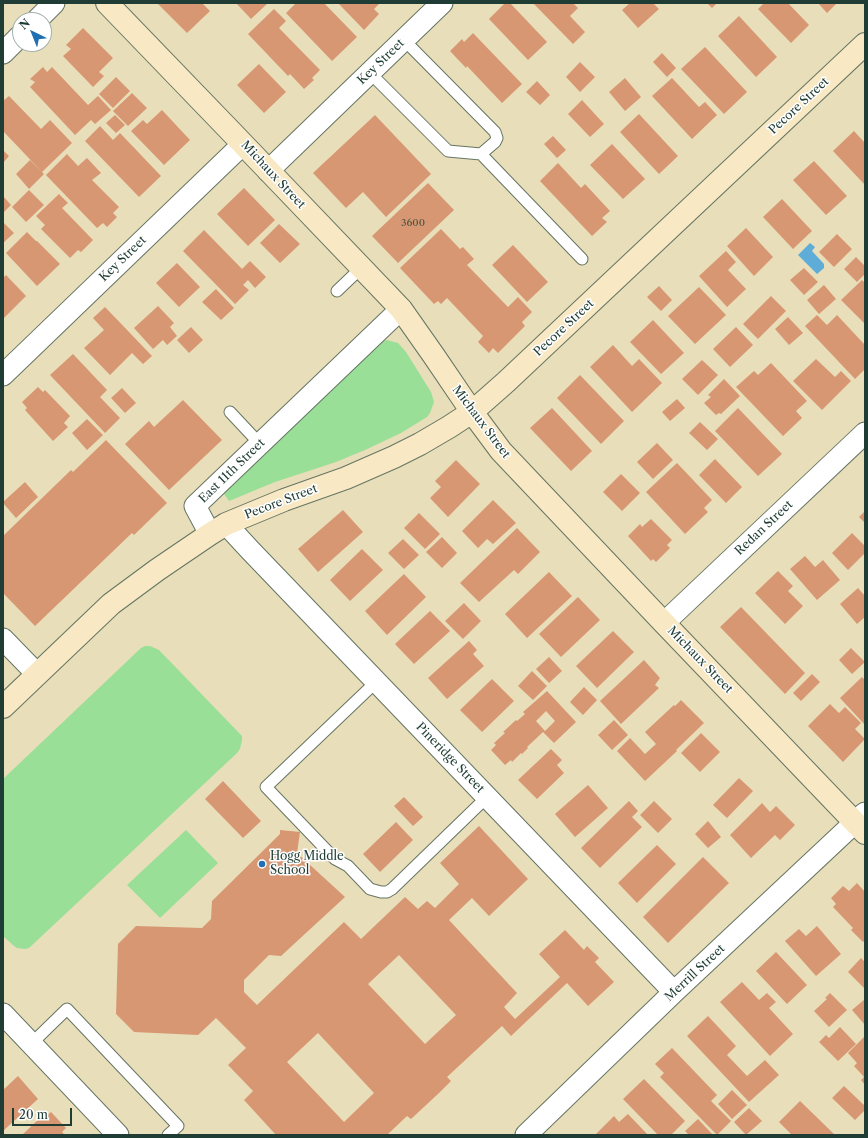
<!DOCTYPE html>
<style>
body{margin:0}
#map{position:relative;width:868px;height:1138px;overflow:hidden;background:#e8deb9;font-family:"Libre Caslon Text",serif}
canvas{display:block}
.frame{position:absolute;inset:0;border:4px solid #1f3d34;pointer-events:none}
.north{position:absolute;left:12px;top:12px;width:40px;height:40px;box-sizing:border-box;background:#fff;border:1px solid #a5b1ae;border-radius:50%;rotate:317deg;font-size:11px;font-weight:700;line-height:16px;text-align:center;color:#1f3d34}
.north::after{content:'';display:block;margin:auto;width:14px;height:18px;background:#1f6fb2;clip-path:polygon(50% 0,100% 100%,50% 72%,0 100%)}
.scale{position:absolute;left:12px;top:1108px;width:60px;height:18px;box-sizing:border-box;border:2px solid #1f3d34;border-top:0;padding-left:5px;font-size:12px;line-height:14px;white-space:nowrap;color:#1f3d34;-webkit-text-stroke:3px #fff;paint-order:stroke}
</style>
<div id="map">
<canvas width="868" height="1138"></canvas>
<div class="frame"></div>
<div class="north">N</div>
<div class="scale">20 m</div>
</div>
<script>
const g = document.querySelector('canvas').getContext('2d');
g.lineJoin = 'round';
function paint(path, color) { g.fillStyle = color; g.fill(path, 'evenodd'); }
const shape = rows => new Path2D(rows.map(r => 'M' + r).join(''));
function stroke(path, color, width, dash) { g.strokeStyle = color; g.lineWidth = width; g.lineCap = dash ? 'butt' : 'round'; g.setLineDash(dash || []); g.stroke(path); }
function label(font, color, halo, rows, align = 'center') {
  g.font = font + ' "Libre Caslon Text",serif'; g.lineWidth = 3; g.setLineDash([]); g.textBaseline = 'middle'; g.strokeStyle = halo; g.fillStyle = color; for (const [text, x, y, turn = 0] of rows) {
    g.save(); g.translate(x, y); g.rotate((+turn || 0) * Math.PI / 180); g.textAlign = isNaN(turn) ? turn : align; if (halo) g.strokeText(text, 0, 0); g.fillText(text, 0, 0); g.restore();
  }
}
const green = shape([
 [387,340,398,343,406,352,431,392,434,402,430,413,427,417,401,433,365,450,336,462,275,482,229,501,222,491,378,343],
 [145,646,150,646,159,650,242,736,242,740,240,749,237,753,29,948,25,949,17,948,14,946,3,936,3,779,141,648],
 [186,830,218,863,160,918,127,885]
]);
const water = shape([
 [810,243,815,247,812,251,824,264,824,268,817,274,798,255]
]);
const building = shape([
 [157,3,202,3,210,11,187,33],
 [236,3,268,3,251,19],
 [296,3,324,3,357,37,332,61,286,13],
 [338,3,378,3,379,4,374,9,379,14,364,30],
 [505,3,510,3,547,42,528,60,489,19],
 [533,3,573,3,578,8,570,16,585,32,573,44],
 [630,3,653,3,659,9,638,28,622,10],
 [707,3,717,3,712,8],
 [764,3,788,3,809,25,791,43,758,9],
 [818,3,837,3,827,13],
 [274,9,286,21,279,28,320,70,312,78,314,80,304,89,290,74,288,76,248,34],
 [739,16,777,57,756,77,718,36],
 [83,28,113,58,99,72,104,76,93,87,63,56,71,49,66,45],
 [473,33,522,84,502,103,467,66,466,68,450,51,462,39,464,42],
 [705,47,747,92,724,114,681,69],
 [662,53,676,68,667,77,653,62],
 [580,62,595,77,580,92,566,77],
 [259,64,286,92,264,113,237,85],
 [43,67,47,72,52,67,88,105,98,96,111,110,95,124,91,120,75,135,30,87,35,82,30,79],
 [116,77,130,91,113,108,99,94],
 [625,78,641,97,625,111,609,92],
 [672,78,699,107,705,102,717,115,692,139,652,96],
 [537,81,550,95,540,105,526,92],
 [132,93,147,108,128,126,113,111],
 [9,96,41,129,50,120,72,143,42,172,3,131,3,101],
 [582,100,604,124,590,137,568,114],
 [162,110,190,140,164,165,131,131,143,120,147,124],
 [639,114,678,156,659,174,620,132],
 [115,115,125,125,116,133,106,123],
 [375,115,431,174,386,217,363,192,346,208,313,173],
 [100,126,113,140,120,133,161,176,139,197,85,141],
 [854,131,865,143,865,185,833,151],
 [553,136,566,150,557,158,544,144],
 [612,144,645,179,623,199,590,165],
 [3,150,9,156,3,163],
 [67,154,78,166,87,158,101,173,92,180,119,207,113,213,117,217,107,227,103,223,97,228,46,175],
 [30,160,44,174,29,189,16,174],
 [814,161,847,196,826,215,793,180],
 [558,163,581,188,585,184,610,211,602,218,607,222,592,236,540,181],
 [428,183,454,210,398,263,372,236],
 [244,188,275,220,248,246,217,214],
 [29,190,44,205,26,222,12,207],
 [59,194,68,203,62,208,93,240,81,252,78,250,70,258,41,229,45,225,36,216],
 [3,196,11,205,3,213],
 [782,199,812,231,793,249,763,217],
 [3,222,14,233,3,243],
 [279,224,300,244,280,263,260,243],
 [746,228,773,257,754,276,727,246],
 [441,229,460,249,463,247,474,259,467,265,508,307,518,297,532,312,522,322,525,326,498,353,493,348,489,353,478,342,483,336,447,298,441,304,438,301,434,304,400,268],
 [204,230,242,269,250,261,266,277,255,288,248,280,243,285,249,290,235,304,183,251],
 [27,232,36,241,37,241,60,264,37,286,6,253],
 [837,234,852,249,834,267,819,252],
 [513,245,548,282,527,302,492,265],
 [726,251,736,262,728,270,746,289,727,307,699,276],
 [856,257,865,266,865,274,857,282,844,269],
 [177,263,200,287,179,307,156,283],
 [804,268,818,282,804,295,790,280],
 [6,275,26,296,3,319,3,278],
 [862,280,865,283,865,324,841,300],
 [824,285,836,299,819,314,807,300],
 [659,286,672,300,661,311,647,297],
 [699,287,726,315,695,344,668,316],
 [216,289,234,308,221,320,202,302],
 [771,296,786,311,758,339,743,324],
 [158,306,174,323,170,327,177,336,167,345,163,340,153,349,134,328],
 [105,307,152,356,143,364,132,353,110,375,84,348,104,330,93,318],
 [817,315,827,325,837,315,865,345,865,369,855,379,805,326],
 [788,317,803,333,789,345,775,329],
 [653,320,684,353,661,374,630,342],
 [191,327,203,340,189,353,177,340],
 [736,327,753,345,730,367,713,349],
 [613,345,632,366,639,359,662,383,632,412,590,367],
 [73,354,107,390,100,397,120,418,105,433,50,375],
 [816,359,835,377,841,371,851,381,822,410,793,381],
 [702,360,718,375,698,395,682,379],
 [771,363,807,401,796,411,802,418,783,436,736,387,754,371,758,375],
 [580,375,624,421,601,444,557,398],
 [724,379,740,396,721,414,719,413,716,415,704,403,711,397,708,395],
 [38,387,43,392,45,390,70,416,64,423,68,427,53,441,25,410,27,408,22,402],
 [122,388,136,403,125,413,111,398],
 [677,399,685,408,670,421,662,412],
 [183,400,222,440,169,490,125,444,149,421,154,427],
 [552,408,592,451,571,471,530,428],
 [738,408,782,454,758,476,715,431],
 [87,419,103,435,87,450,72,433],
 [700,422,718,439,707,450,689,433],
 [106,440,167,503,134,535,132,533,35,626,3,593,3,536,71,470,73,472],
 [657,443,673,460,653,479,637,462],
 [715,459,742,487,726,503,699,475],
 [456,460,480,484,448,517,430,498,441,487,435,481],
 [677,463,712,500,704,508,708,512,685,534,646,492],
 [621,474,640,493,622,511,603,492],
 [25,482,38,497,16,518,3,503,3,502],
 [493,500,516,523,493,544,487,539,478,548,462,531],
 [343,510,363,532,318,572,298,549],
 [865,511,865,523,859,517],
 [419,513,440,534,425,549,404,528],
 [651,519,672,540,667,545,670,548,656,562,653,559,651,561,628,536,640,524,642,527],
 [517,528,540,552,518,574,514,570,479,602,460,583],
 [852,533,865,546,865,553,848,570,832,553],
 [442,537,457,553,442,568,426,552],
 [403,539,419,555,404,569,388,553],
 [362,549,383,570,350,601,330,580],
 [805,556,815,567,823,560,840,580,817,600,790,569],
 [778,571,793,586,788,591,803,606,785,624,755,593],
 [549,572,572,596,527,638,505,614],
 [404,574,426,597,387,635,365,611],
 [858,588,865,596,865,617,857,624,840,604],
 [578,597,600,620,561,657,539,634],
 [464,603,481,621,463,639,445,621],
 [741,607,805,673,785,694,720,627],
 [430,611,450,631,414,664,395,644],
 [613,631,634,652,597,688,576,666],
 [469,641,477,650,473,654,484,666,447,699,428,678],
 [851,648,865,662,852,674,839,660],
 [549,657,562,671,549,683,536,669],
 [644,660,660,678,655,685,659,688,621,724,600,701],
 [532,671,547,686,533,700,518,686],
 [812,674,820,682,801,701,793,693],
 [862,677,865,680,865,725,840,698],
 [492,679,514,701,482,732,460,710],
 [584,687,597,700,583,715,570,702],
 [547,691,576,722,554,743,543,732,527,747,528,748,522,754,521,753,512,762,511,760,505,765,491,750,496,745,494,743,505,733,503,732,516,720,517,721,525,714,523,712],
 [546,711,555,721,545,731,536,721],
 [681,700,704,723,676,750,677,751,645,781,617,751,630,738,645,754,656,744,645,732,674,705,675,706],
 [830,704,839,713,845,707,861,723,855,729,865,739,843,762,808,726],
 [614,720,628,735,612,750,598,735],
 [701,733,720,752,700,772,681,753],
 [551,749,562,760,557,765,564,773,537,799,518,780],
 [739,778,753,791,727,818,713,805],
 [223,781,261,821,243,838,205,799],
 [588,785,608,808,575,837,555,814],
 [404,797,423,817,413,826,394,806],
 [629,801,638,811,632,817,642,827,600,868,581,848],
 [654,801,672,819,658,833,640,815],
 [762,803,770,812,776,806,795,825,780,840,775,835,751,858,730,835],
 [708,821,721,837,708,848,695,834],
 [396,822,413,840,380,872,363,854],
 [479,826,528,879,489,916,472,898,449,920,517,993,504,1007,515,1019,560,977,539,954,565,930,584,950,587,946,599,958,595,962,614,982,588,1006,567,983,511,1036,502,1026,447,1077,451,1081,439,1093,411,1119,407,1116,387,1135,276,1135,244,1100,253,1091,228,1065,246,1048,216,1018,198,1035,134,1032,116,1014,118,944,136,926,202,928,211,919,212,901,280,834,280,830,300,832,297,853,345,897,281,956,269,955,244,980,244,992,257,1005,344,922,361,939,405,897,418,909,427,901,435,908,459,884,440,863],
 [399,955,456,1015,425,1044,368,984],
 [318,1033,374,1093,344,1122,287,1062],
 [657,845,676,864,637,903,618,883],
 [703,857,729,883,668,943,643,917],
 [857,883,865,892,865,940,863,942,851,930,853,928,833,907,836,904,831,898,843,886,849,891],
 [817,926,841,954,816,976,785,941,799,929,806,936],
 [776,952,807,985,787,1004,756,971],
 [861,958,865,962,865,989,848,972],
 [742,982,759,1000,767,993,776,1002,769,1008,793,1034,770,1056,720,1002],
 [830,993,847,1010,829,1027,814,1011,827,999,825,998],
 [865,999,865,1025,852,1010],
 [708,1016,736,1046,727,1055,747,1076,765,1060,779,1075,749,1102,687,1036],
 [840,1027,856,1044,838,1061,819,1042,826,1035,829,1038],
 [865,1036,865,1085,861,1080,864,1077,854,1066,857,1063,848,1053],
 [672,1048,717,1095,711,1101,731,1121,717,1135,660,1077,664,1073,655,1064],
 [18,1076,38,1099,3,1131,3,1090],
 [644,1079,685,1121,671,1135,658,1135,623,1099],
 [844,1086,865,1106,865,1110,855,1120,832,1098],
 [732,1090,747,1105,732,1119,718,1104],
 [800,1101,835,1135,792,1135,779,1122],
 [749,1108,762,1121,746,1135,734,1122],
 [51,1112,66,1128,62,1132,65,1135,22,1135,44,1114,46,1116],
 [628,1114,648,1135,595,1135,614,1116,619,1122],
 [698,1119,713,1135,689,1135,685,1131]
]);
const lane = shape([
 [370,73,448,151,481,154,495,142,497,138,495,132,404,40],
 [481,154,582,259],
 [337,291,361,268],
 [230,412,260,444],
 [376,682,266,787,335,859,348,866,370,889,381,892,387,892,392,889,487,797],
 [31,1044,67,1009,178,1126,168,1135]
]);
const street = shape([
 [37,20,54,3],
 [3,53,20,36],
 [268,171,442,3],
 [3,375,243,144],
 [226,524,250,550,674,992],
 [210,534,195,506,401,309],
 [664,623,865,433],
 [3,639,37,674],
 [3,1014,118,1135],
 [526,1135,674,992,865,813]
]);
const secondary = shape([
 [107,3,243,144,401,309,434,356,472,412,501,451,664,623,865,833],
 [3,707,111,604,157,570,210,534,226,524,284,500,346,478,394,457,420,444,449,427,472,412,506,382,865,44]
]);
const markers = [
 [262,864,4,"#1f6fb2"]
];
const numberNames = [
 ["3600",413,223]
];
const streetNames = [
 ["Key Street",381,62,-44],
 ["Pecore Street",799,106,-43],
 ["Michaux Street",273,175,47],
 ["Key Street",123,259,-44],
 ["Pecore Street",564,328,-43],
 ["Michaux Street",481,422,53],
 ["East 11th Street",232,471,-44],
 ["Pecore Street",281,502,-21],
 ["Redan Street",764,528,-43],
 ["Michaux Street",700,660,46],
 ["Pineridge Street",450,758,46],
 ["Merrill Street",695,973,-43]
];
const poiNames = [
 ["Hogg Middle",270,857],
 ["School",270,871]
];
paint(green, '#9adf97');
paint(water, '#5eadd8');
paint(building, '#d89773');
stroke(lane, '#657563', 13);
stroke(street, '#657563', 23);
stroke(secondary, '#657563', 24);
stroke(lane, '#fff', 11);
stroke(street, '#fff', 21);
stroke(secondary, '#f8e8c3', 22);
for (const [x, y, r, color] of markers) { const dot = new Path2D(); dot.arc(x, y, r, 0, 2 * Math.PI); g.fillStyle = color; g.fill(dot); stroke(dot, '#fff', 1.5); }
label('10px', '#4d5444', null, numberNames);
label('12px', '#1f3d34', '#fff', streetNames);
label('12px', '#1f3d34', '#fff', poiNames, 'left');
</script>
